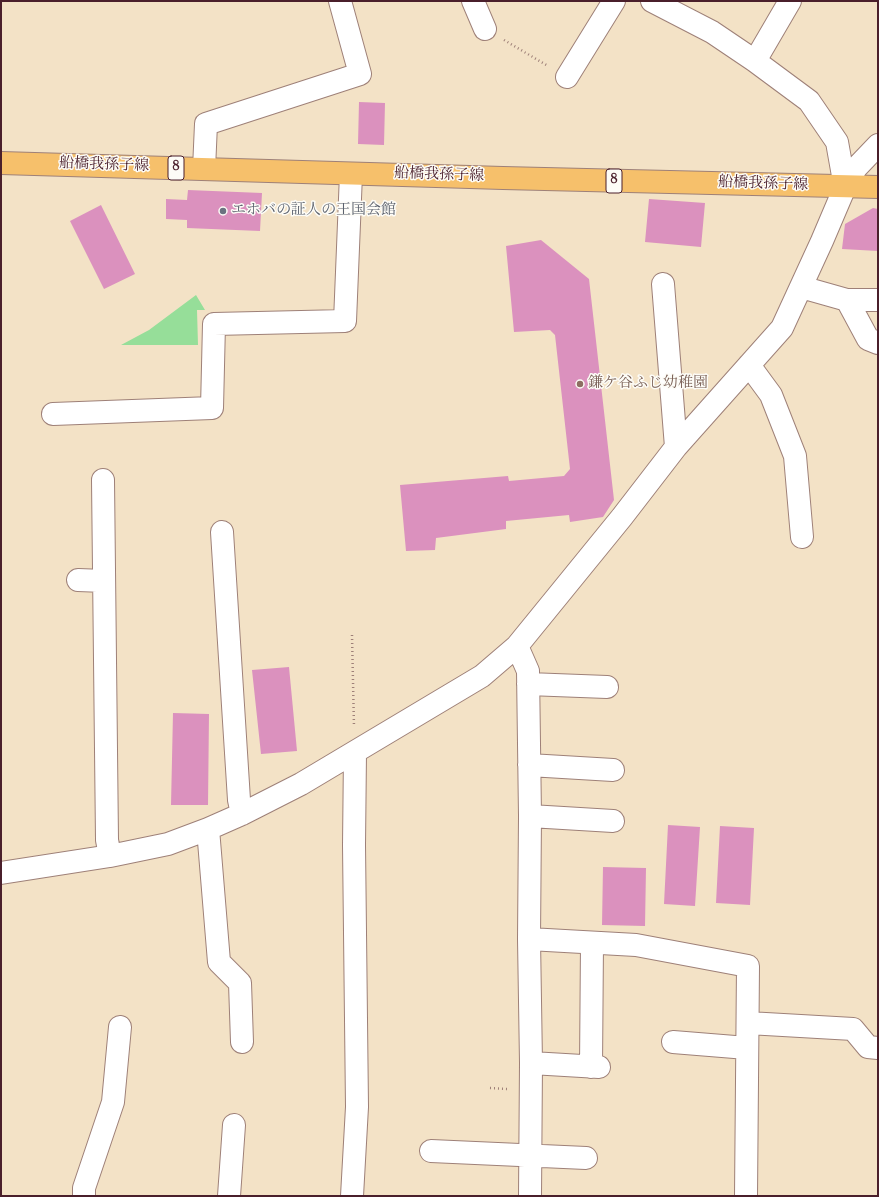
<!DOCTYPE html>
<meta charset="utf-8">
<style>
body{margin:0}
#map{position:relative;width:879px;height:1197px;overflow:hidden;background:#f3e2c6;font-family:"Sorts Mill Goudy",serif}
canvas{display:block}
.frame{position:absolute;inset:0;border:2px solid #4a1f2b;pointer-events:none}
</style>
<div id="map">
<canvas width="879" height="1197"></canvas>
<div class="frame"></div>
</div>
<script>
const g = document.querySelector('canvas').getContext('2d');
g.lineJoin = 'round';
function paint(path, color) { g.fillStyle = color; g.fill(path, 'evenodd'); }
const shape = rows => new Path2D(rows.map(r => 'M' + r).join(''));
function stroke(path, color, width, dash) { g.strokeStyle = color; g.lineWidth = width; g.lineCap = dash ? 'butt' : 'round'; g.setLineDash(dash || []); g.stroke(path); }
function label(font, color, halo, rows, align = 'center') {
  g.font = font + ' "Sorts Mill Goudy","Noto Serif JP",serif'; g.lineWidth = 3; g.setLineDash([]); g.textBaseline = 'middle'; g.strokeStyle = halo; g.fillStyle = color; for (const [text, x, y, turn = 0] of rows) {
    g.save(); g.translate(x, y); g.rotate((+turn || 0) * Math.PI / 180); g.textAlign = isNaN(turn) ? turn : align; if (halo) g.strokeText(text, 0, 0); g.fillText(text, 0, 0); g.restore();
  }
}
const green = shape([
 [196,295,205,310,197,310,198,345,121,345,149,330]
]);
const building = shape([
 [359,102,385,103,384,145,358,144],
 [188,190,262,193,260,231,187,228,187,220,166,219,166,199,187,200],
 [649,199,705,203,701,247,645,242],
 [101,205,135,274,104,289,70,221],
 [873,208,878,209,878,251,842,249,845,224],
 [541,240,589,279,614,500,603,517,570,522,569,515,506,521,506,529,436,538,435,550,406,551,400,485,508,476,509,481,564,476,570,469,555,335,550,330,514,332,506,246],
 [289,667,297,751,261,754,252,670],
 [173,713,209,714,208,805,171,805],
 [668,825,700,827,695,906,664,904],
 [720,826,754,828,750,905,716,903],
 [603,867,646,868,645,926,602,925]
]);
const path = shape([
 [504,40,548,66],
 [352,635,354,727],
 [490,1088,508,1089]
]);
const minor = shape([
 [473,1,485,29],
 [652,1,712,32,755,61,809,101,837,142,845,187],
 [755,61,790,1],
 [567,77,614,1],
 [204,169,206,124,360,74,340,1],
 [663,284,676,447],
 [801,287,847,300,878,300],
 [847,300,868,339,878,343],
 [749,365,771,395,795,456,802,537],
 [53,414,212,408,214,324,345,321,351,174],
 [103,480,107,840,110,856],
 [222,532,239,800,242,814],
 [78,580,104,581],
 [517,646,528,671,530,816,529,939,531,1063,530,1196],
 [528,684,607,687],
 [529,765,613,770],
 [530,816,613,821],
 [208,829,219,962,240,983,242,1042],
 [1,873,110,856,168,844,208,829,242,814,301,784,482,676,517,646,622,517,676,447,782,328,822,241,845,187,856,168,878,145],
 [529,939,636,945,748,966,746,1196],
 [748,1023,853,1029,868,1047,878,1048],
 [673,1042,747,1048],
 [531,1063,599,1067],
 [591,1067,592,943],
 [431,1151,586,1158],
 [84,1196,84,1188,113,1102,120,1027],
 [229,1196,234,1125],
 [352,1196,357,1107,354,845,355,753]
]);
const major = shape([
 [1,163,503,178,878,187]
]);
const markers = [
 [223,211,4,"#6b7280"],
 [580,384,4,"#8d6e63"]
];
const shields = [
 [176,168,16],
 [614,181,16]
];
const shieldNames = [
 ["8",176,168],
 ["8",614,181]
];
const streetNames = [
 ["船橋我孫子線",104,166,2],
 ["船橋我孫子線",439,176,2],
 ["船橋我孫子線",763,185,2]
];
const worshipNames = [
 ["エホバの証人の王国会館",231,211]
];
const educationNames = [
 ["鎌ケ谷ふじ幼稚園",588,384]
];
paint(green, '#96de99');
paint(building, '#db91be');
stroke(minor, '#9e8078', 24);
stroke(major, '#9e8078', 24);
stroke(path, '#9e8078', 2.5, [1, 3]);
stroke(minor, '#fff', 22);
stroke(major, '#f6c06b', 22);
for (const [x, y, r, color] of markers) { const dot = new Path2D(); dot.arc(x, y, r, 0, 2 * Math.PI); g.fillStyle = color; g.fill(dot); stroke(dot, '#fdfcf7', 1.5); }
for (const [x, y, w] of shields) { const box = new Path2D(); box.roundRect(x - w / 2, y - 12, w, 24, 3); g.fillStyle = '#fdfcf7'; g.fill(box); stroke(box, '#4a1f2b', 1); }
label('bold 14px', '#4a1f2b', null, shieldNames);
label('15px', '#4a1f2b', '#fdfcf7', streetNames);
label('15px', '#5b616d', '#fdfcf7', worshipNames, 'left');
label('15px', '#785e54', '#fdfcf7', educationNames, 'left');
</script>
